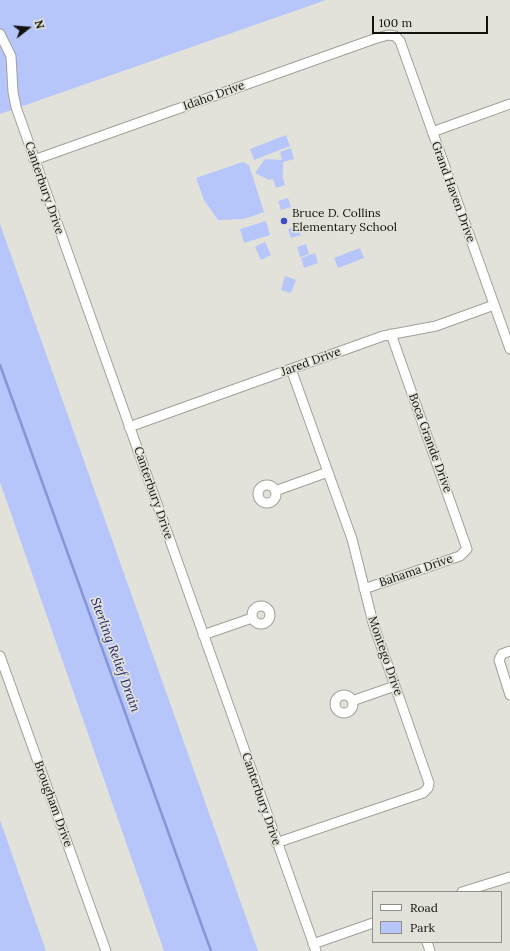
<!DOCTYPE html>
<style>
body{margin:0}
#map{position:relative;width:510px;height:951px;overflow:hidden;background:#e2e2da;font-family:Lora,serif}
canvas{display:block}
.legend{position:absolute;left:372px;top:891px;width:130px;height:52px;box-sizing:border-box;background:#e2e2da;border:1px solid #8f8f89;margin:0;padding:5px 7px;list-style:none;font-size:12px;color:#12120f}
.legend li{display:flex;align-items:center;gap:8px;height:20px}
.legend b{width:20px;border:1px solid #8f8f89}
.north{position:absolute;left:8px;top:8px;width:40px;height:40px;-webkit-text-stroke:3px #e2e2da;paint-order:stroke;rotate:73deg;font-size:11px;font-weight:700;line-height:16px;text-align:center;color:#12120f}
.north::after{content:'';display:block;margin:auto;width:14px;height:18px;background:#12120f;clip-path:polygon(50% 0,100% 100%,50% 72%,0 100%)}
.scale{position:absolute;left:372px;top:16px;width:116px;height:18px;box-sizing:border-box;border:2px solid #12120f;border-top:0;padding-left:5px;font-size:12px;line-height:14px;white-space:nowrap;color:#12120f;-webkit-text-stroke:3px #e2e2da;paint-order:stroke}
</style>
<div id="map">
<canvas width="510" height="951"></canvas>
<ul class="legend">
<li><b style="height:5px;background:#fff"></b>Road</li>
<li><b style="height:11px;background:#b6c6fa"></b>Park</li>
</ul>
<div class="north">N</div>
<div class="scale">100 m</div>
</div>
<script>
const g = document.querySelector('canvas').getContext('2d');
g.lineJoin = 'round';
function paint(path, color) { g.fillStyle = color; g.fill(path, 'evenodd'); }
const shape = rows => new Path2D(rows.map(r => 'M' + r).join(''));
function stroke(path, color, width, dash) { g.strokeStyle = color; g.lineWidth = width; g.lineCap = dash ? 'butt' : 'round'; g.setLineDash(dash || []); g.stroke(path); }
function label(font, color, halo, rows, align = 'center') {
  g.font = font + ' Lora,serif'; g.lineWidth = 3.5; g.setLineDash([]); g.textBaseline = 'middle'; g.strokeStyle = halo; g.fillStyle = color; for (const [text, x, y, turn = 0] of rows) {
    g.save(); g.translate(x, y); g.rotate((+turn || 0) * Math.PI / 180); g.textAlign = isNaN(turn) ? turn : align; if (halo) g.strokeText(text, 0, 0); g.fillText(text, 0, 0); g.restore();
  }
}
const green = shape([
 [0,0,326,0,0,114],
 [286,135,290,146,254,160,250,149],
 [291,148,294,159,283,162,283,175,282,175,285,185,276,188,273,179,269,180,255,173,265,159,282,160,280,152],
 [243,162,249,165,264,212,244,219,218,220,204,200,196,178],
 [288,198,291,207,281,210,278,201],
 [266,221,270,235,244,243,240,229],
 [0,224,258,951,164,951,0,482],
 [298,226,301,235,291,238,288,229],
 [265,242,271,255,261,260,255,247],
 [306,244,309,254,300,257,297,247],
 [360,248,364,258,338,268,334,258],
 [315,253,318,263,304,268,301,258],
 [285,276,296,280,291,293,281,290],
 [0,820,46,951,0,951]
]);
const stream = shape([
 [0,365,211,951]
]);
const minor = shape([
 [0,34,11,56,13,92,16,107,316,951],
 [432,132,510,104],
 [34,160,374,39,388,35,395,36,400,41,510,349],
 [129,427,383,336,436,326,494,305],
 '258 494a9 9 0 1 1 18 0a9 9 0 1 1-18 0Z',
 [275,491,328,472],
 [364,589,460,556,467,549,391,334],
 '252 615a9 9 0 1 1 18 0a9 9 0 1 1-18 0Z',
 [203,635,252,618],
 [510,651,502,654,499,660,510,695],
 [0,656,106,951],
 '335 704a9 9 0 1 1 18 0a9 9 0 1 1-18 0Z',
 [352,701,395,686],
 [276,843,423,793,428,788,429,783,373,623,352,539,291,369],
 [462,892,510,877],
 [427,942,430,951],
 [313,944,373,923]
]);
const markers = [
 [284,221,4,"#3d4ec1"]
];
const streetNames = [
 ["Idaho Drive",214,96,-20],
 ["Canterbury Drive",44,188,71],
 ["Grand Haven Drive",453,192,70],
 ["Jared Drive",311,362,-20],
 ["Boca Grande Drive",430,443,70],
 ["Canterbury Drive",153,493,71],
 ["Bahama Drive",416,571,-19],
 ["Montego Drive",385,656,71],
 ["Canterbury Drive",261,799,71],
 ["Brougham Drive",53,804,70]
];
const poiNames = [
 ["Bruce D. Collins",292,214],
 ["Elementary School",292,228]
];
const waterNames = [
 ["Sterling Relief Drain",115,655,70]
];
paint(green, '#b6c6fa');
stroke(stream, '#8496d5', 2.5);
stroke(minor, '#a0a098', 11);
stroke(minor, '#fff', 9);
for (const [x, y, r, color] of markers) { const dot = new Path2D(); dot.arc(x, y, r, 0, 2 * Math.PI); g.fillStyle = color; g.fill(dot); stroke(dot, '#e2e2da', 1.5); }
label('12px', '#12120f', '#e2e2da', streetNames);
label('12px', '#12120f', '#e2e2da', poiNames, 'left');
label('italic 13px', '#181f68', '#e2e2da', waterNames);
</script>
